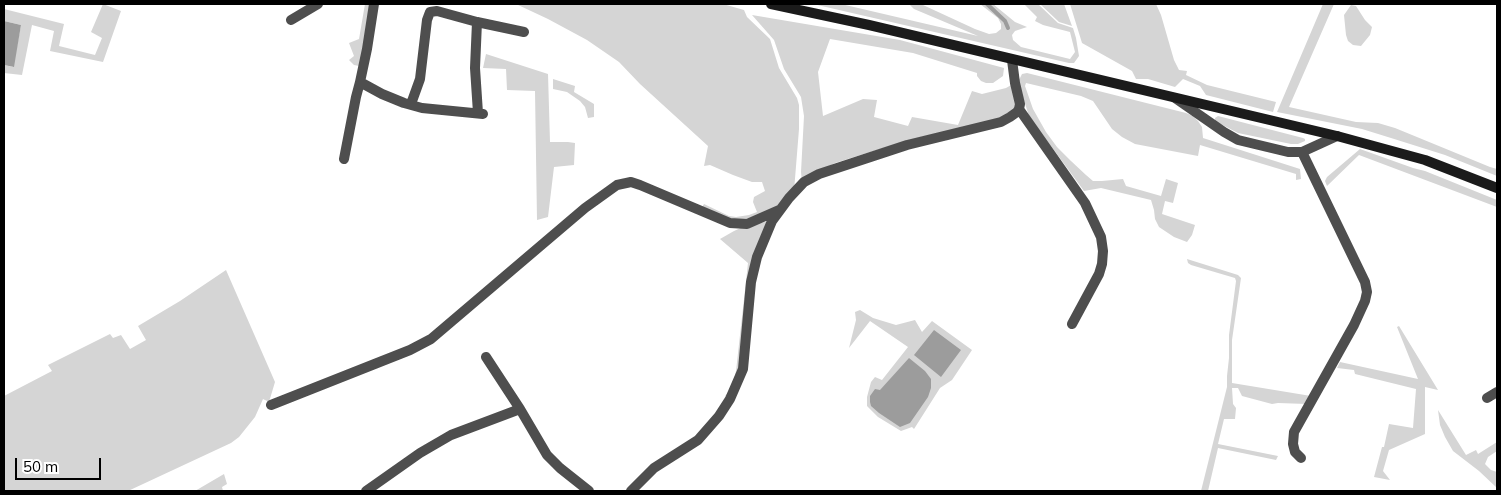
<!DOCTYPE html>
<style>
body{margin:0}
#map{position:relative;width:1501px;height:495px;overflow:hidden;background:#fff;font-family:Mulish,sans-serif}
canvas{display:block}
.frame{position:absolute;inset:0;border:5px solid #000;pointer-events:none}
.scale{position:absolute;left:15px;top:458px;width:86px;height:22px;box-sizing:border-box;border:2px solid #000;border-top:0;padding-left:6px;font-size:15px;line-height:18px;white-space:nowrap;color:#000;-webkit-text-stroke:4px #fff;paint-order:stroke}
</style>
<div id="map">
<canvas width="1501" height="495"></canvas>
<div class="frame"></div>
<div class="scale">50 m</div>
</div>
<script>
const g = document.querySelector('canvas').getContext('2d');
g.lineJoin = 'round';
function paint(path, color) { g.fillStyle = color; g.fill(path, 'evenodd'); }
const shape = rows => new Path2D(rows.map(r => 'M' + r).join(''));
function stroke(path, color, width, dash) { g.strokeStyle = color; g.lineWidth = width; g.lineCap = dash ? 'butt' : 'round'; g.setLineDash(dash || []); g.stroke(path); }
const green = shape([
 [103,4,121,11,103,62,50,51,54,31,32,25,22,75,4,73,4,65,13,67,21,25,4,21,4,9,64,24,59,46,95,55,102,38,91,32],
 [365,4,372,4,359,66,354,65,349,60,354,56,349,43,359,39],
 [516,4,723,4,744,10,747,17,770,39,779,68,797,98,799,105,799,129,794,191,779,208,737,222,701,209,704,204,729,216,736,217,749,215,757,212,753,202,754,197,765,191,762,182,752,182,733,175,710,165,704,166,708,146,640,84,619,62,587,40,548,19],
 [813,4,841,4,978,36,914,9,909,4,923,5,975,29,989,34,996,33,1001,29,1001,24,998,18,980,4,986,4,1004,22,1007,28,1008,27,1005,20,988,4,993,4,1015,22,1027,27,1015,31,1012,35,1013,40,1021,47,1070,59,1075,52,1070,32,1043,25,1035,21,1037,17,1024,4,1038,4,1058,23,1073,28,1076,38,1079,56,1074,63,1069,63],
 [1040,4,1064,4,1072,26,1059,22],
 [1070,4,1156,4,1161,15,1174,60,1179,70,1187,71,1186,75,1207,85,1276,102,1273,112,1206,95,1200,86,1183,79,1175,87,1148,79,1136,79,1132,71,1082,43],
 [1323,4,1334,4,1289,107,1356,122,1378,123,1395,128,1490,167,1497,169,1497,176,1445,155,1391,138,1362,129,1277,112],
 [1351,5,1356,6,1365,20,1372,27,1370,35,1361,46,1353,45,1348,41,1346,35,1344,15],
 [752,15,900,40,1004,68,1003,76,993,83,986,83,981,81,977,76,977,73,913,53,830,39,818,72,823,116,863,99,877,100,874,117,908,126,912,117,958,125,972,91,982,94,1006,88,1013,84,1016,107,1005,117,909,140,835,163,813,174,802,182,801,172,804,116,801,97,784,69,774,40],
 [486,54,548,74,550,142,568,142,575,143,574,165,554,167,548,217,537,220,535,91,507,90,506,69,483,68],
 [1027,73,1186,113,1193,116,1198,121,1202,127,1203,138,1300,169,1301,179,1296,180,1296,174,1200,145,1198,156,1135,144,1122,137,1112,129,1093,101,1081,96,1026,83,1025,86,1033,109,1046,132,1057,147,1071,161,1086,175,1093,181,1102,181,1123,179,1126,186,1161,196,1166,179,1178,183,1173,203,1165,201,1162,214,1195,225,1192,235,1187,242,1174,237,1159,227,1155,219,1154,210,1151,200,1101,188,1084,191,1029,116,1018,82,1022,74],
 [553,79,575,86,574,92,594,104,594,117,588,118,585,107,580,101,567,92,553,89],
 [1218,116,1303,138,1305,139,1305,141,1298,144,1291,144,1238,133,1215,121,1215,118],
 [1360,149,1413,168,1425,171,1497,200,1497,207,1359,155,1327,186,1325,181,1327,177],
 [770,221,757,250,739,372,728,398,725,396,732,388,736,371,748,263,720,239,734,231,745,226],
 [1187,259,1238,275,1241,278,1232,340,1232,383,1311,396,1307,404,1278,403,1272,404,1242,396,1238,388,1232,388,1233,404,1236,408,1235,419,1224,419,1218,444,1278,456,1276,460,1218,448,1208,491,1201,491,1227,387,1227,376,1229,358,1229,335,1236,281,1235,278,1191,265,1188,263],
 [226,270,275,382,269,402,263,399,255,417,239,437,231,443,128,491,4,491,4,396,52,371,48,365,110,334,113,338,121,335,130,349,146,340,138,326,180,301],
 [860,310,873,318,896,325,915,320,922,332,932,321,972,350,952,380,940,388,914,429,912,427,901,431,878,417,867,406,867,397,871,382,875,377,882,380,908,347,870,321,849,348,856,320,855,312],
 [1399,326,1438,390,1425,387,1425,434,1389,450,1383,471,1390,480,1374,477,1382,447,1384,447,1389,424,1413,428,1416,389,1355,374,1354,370,1337,368,1340,362,1418,379,1397,327],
 [1438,410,1466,455,1476,450,1478,454,1497,442,1497,451,1488,457,1485,464,1491,470,1497,472,1497,488,1479,471,1453,451,1445,437,1440,425],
 [224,474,227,484,222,487,223,491,195,491]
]);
const water = shape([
 [4,21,21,25,14,67,4,65],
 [934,330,961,350,941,377,914,355],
 [909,358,925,371,931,379,931,388,928,397,910,423,900,427,879,413,871,406,870,402,870,396,875,389,880,390]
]);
const stream = shape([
 [987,4,1005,21,1008,28]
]);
const street = shape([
 [291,20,318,4],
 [477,22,475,68,478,113],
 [360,82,382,94,404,103,422,108,483,114],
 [1175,98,1224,132,1238,140,1288,152,1302,152,1337,136],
 [411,104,420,79,427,20,430,12,437,11,477,22,524,32],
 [1019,109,1085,203,1101,237,1103,251,1102,264,1099,274,1072,324],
 [344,159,356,97,360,82,367,49,374,4],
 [486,357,520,409,547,455,560,468,589,491],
 [1487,398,1497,392],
 [271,405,410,350,431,339,585,208,617,185,631,182,640,185,730,223,747,224,779,210],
 [1301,458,1295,452,1293,444,1294,432,1354,325,1365,301,1367,292,1365,282,1302,152],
 [366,491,420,453,451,435,520,409],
 [631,491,654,468,698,440,719,416,730,399,743,369,751,282,757,257,772,221,789,198,804,182,819,174,907,145,1001,122,1010,117,1017,112,1019,109,1020,104,1015,83,1012,60]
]);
const secondary = shape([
 [771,4,869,25,1337,136,1425,160,1497,188]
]);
paint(green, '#d5d5d5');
paint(water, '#9c9c9c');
stroke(stream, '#9c9c9c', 4);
stroke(street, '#4e4e4e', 10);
stroke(secondary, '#1b1b1b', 10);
</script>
